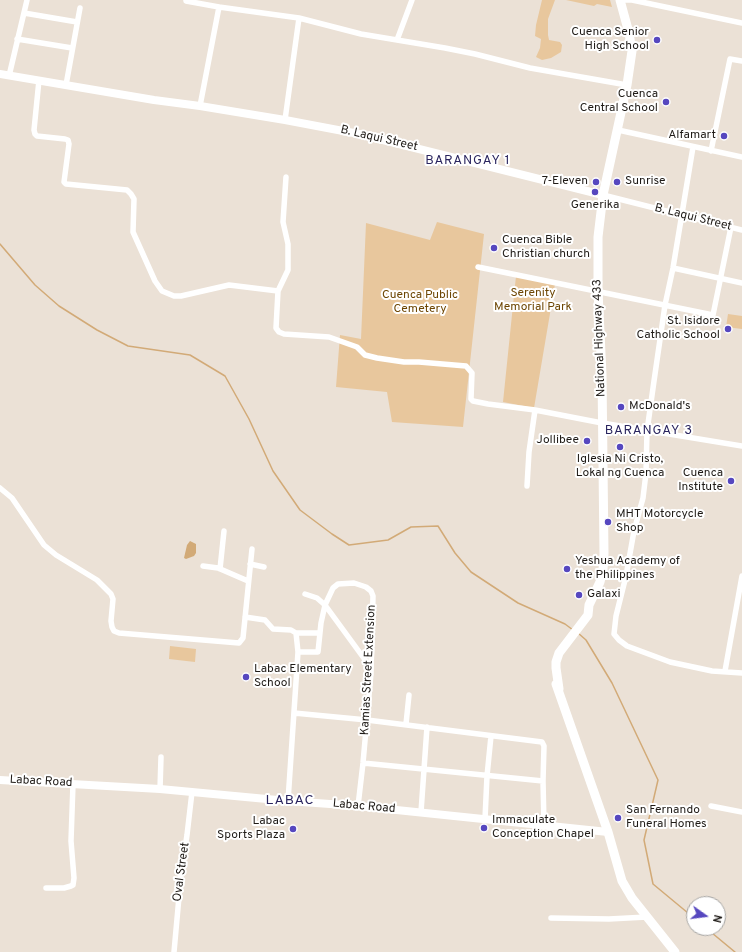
<!DOCTYPE html>
<style>
body{margin:0}
#map{position:relative;width:742px;height:952px;overflow:hidden;background:#ebe1d6;font-family:Overpass,sans-serif}
canvas{display:block}
.north{position:absolute;left:686px;top:896px;width:40px;height:40px;box-sizing:border-box;background:#fff;border:1px solid #a5a4a2;border-radius:50%;rotate:104deg;font-size:11px;font-weight:700;line-height:16px;text-align:center;color:#1f1b17}
.north::after{content:'';display:block;margin:auto;width:14px;height:18px;background:#5647bf;clip-path:polygon(50% 0,100% 100%,50% 72%,0 100%)}
</style>
<div id="map">
<canvas width="742" height="952"></canvas>
<div class="north">N</div>
</div>
<script>
const g = document.querySelector('canvas').getContext('2d');
g.lineJoin = 'round';
function paint(path, color) { g.fillStyle = color; g.fill(path, 'evenodd'); }
const shape = rows => new Path2D(rows.map(r => 'M' + r).join(''));
function stroke(path, color, width, dash) { g.strokeStyle = color; g.lineWidth = width; g.lineCap = dash ? 'butt' : 'round'; g.setLineDash(dash || []); g.stroke(path); }
function label(font, color, halo, rows, align = 'center') {
  g.font = font + ' Overpass,sans-serif'; g.lineWidth = 4; g.setLineDash([]); g.textBaseline = 'middle'; g.strokeStyle = halo; g.fillStyle = color; for (const [text, x, y, turn = 0] of rows) {
    g.save(); g.translate(x, y); g.rotate((+turn || 0) * Math.PI / 180); g.textAlign = isNaN(turn) ? turn : align; if (halo) g.strokeText(text, 0, 0); g.fillText(text, 0, 0); g.restore();
  }
}
const green = shape([
 [542,0,555,0,548,19,548,35,549,40,560,42,562,45,561,52,551,58,542,60,536,57,540,48,541,39,535,36,536,25],
 [566,0,610,0,612,7,597,4,594,6],
 [437,222,484,234,463,427,392,422,387,392,336,387,340,335,361,339,366,223,430,240],
 [516,276,555,284,534,408,503,402],
 [728,314,742,316,742,329,726,327],
 [170,646,196,649,195,662,169,659]
]);
const water = shape([
 [190,541,196,544,196,553,194,556,186,559,184,558,187,545]
]);
const stream = shape([
 [0,244,35,285,59,306,97,330,128,346,190,355,225,376,249,419,273,471,300,510,332,534,349,545,388,540,411,527,438,526,455,553,471,572,518,603,565,624,573,630],
 [578,633,586,640,612,683,658,780,644,840,653,884,694,918],
 [706,928,735,952]
]);
const street = shape([
 [186,0,186,1,219,7,299,18,361,34,445,48,475,54,530,68,627,85],
 [620,0,632,0,742,23],
 [24,13,77,22],
 [17,39,72,48],
 [397,40,412,0],
 [9,76,27,0],
 [39,80,34,130,35,134,37,136,65,139,68,140,69,144,64,182,66,184,127,190,131,194,134,199,133,232,155,281,162,291,174,296,181,296,229,285,278,291,276,328,279,332,284,334,329,337,357,347,365,355,377,358,404,362,419,362,466,366,472,373,471,399,473,401,488,404,535,410,602,423,742,446],
 [66,85,80,8],
 [200,106,219,7],
 [285,120,299,18],
 [618,130,742,157],
 [693,147,673,268,665,305,654,381,647,431,646,473,643,498,634,531,626,576,616,616,614,634,619,640,627,646,670,662,712,671,742,673],
 [711,151,730,59,742,61],
 [603,195,742,230],
 [478,267,713,315,731,227],
 [673,268,742,283],
 [278,291,288,270,288,244,283,222,286,177],
 [527,486,529,452,535,410],
 [0,488,12,498,44,545,56,555,97,580,111,594,113,599,111,621,112,627,114,631,119,633,239,643,243,638,252,549],
 [250,564,264,567],
 [203,566,218,568,248,581],
 [220,569,224,531],
 [305,594,317,598,325,605,371,668],
 [245,617,265,620,273,629,291,630,296,633,298,652,288,801],
 [296,633,320,633],
 [298,652,318,652,321,623,325,605,333,588,338,584,354,583,366,587,371,591,373,596,371,673,363,763,358,806],
 [725,671,742,576],
 [294,713,367,720,542,742,544,746,543,781,544,825],
 [406,724,409,695],
 [363,763,543,781],
 [160,789,161,757],
 [711,806,742,812],
 [421,812,427,727],
 [485,819,487,776,491,736],
 [46,888,64,888,71,886,73,885,74,878,71,841,73,784],
 [551,918,609,919,647,917],
 [174,952,181,875,187,835,192,792]
]);
const secondary = shape([
 [0,74,154,100,200,106,285,120,359,134,603,195],
 [0,780,160,789,288,801,358,806,608,832]
]);
const primary = shape([
 [556,684,608,832,622,881,632,898,675,952],
 [559,689,556,668,556,662,559,653,588,615,589,605,600,582,603,570,604,554,602,375,598,291,598,237,603,195,627,85,632,51,629,33,620,0]
]);
const markers = [
 [657,40,4,"#5647bf"],
 [666,102,4,"#5647bf"],
 [724,136,4,"#5647bf"],
 [596,182,4,"#5647bf"],
 [617,182,4,"#5647bf"],
 [595,192,4,"#5647bf"],
 [494,248,4,"#5647bf"],
 [728,329,4,"#5647bf"],
 [621,407,4,"#5647bf"],
 [587,441,4,"#5647bf"],
 [620,447,4,"#5647bf"],
 [731,481,4,"#5647bf"],
 [608,522,4,"#5647bf"],
 [567,569,4,"#5647bf"],
 [579,595,4,"#5647bf"],
 [246,677,4,"#5647bf"],
 [618,818,4,"#5647bf"],
 [484,828,4,"#5647bf"],
 [293,829,4,"#5647bf"]
];
const poiNames = [
 ["Cuenca Senior",649,33,"right"],
 ["High School",649,47,"right"],
 ["Cuenca",658,95,"right"],
 ["Central School",658,109,"right"],
 ["Alfamart",716,136,"right"],
 ["7-Eleven",588,182,"right"],
 ["Sunrise",625,182],
 ["Generika",595,206,"center"],
 ["Cuenca Bible",502,241],
 ["Christian church",502,255],
 ["St. Isidore",720,322,"right"],
 ["Catholic School",720,336,"right"],
 ["McDonald's",629,407],
 ["Jollibee",579,441,"right"],
 ["Iglesia Ni Cristo,",620,460,"center"],
 ["Lokal ng Cuenca",620,474,"center"],
 ["Cuenca",723,474,"right"],
 ["Institute",723,488,"right"],
 ["MHT Motorcycle",616,515],
 ["Shop",616,529],
 ["Yeshua Academy of",575,562],
 ["the Philippines",575,576],
 ["Galaxi",587,595],
 ["Labac Elementary",254,670],
 ["School",254,684],
 ["San Fernando",626,811],
 ["Funeral Homes",626,825],
 ["Immaculate",492,821],
 ["Conception Chapel",492,835],
 ["Labac",285,822,"right"],
 ["Sports Plaza",285,836,"right"]
];
const streetNames = [
 ["B. Laqui Street",379,139,13],
 ["B. Laqui Street",693,218,14],
 ["National Highway 433",600,338,-92],
 ["Kamias Street Extension",369,670,-87],
 ["Labac Road",41,782,3],
 ["Labac Road",364,807,5],
 ["Oval Street",182,872,-82]
];
const parkNames = [
 ["Serenity",533,294],
 ["Memorial Park",533,308],
 ["Cuenca Public",420,296],
 ["Cemetery",420,310]
];
const neighbourhoodNames = [
 ["BARANGAY 1",468,161],
 ["BARANGAY 3",649,431]
];
const quarterNames = [
 ["LABAC",290,801]
];
paint(green, '#e8c79d');
paint(water, '#d2aa77');
stroke(stream, '#d2aa77', 1.5);
stroke(street, '#fff', 5.5);
stroke(secondary, '#fff', 8);
stroke(primary, '#fff', 9);
for (const [x, y, r, color] of markers) { const dot = new Path2D(); dot.arc(x, y, r, 0, 2 * Math.PI); g.fillStyle = color; g.fill(dot); stroke(dot, '#fff', 1.5); }
label('12px', '#1f1b17', '#fff', poiNames, 'left');
label('12px', '#1f1b17', '#fff', streetNames);
label('12px', '#6d4603', '#fff', parkNames);
g.letterSpacing = '1px';
label('13px', '#29245e', '#fff', neighbourhoodNames);
g.letterSpacing = '0px';
g.letterSpacing = '1px';
label('14px', '#29245e', '#fff', quarterNames);
g.letterSpacing = '0px';
</script>
